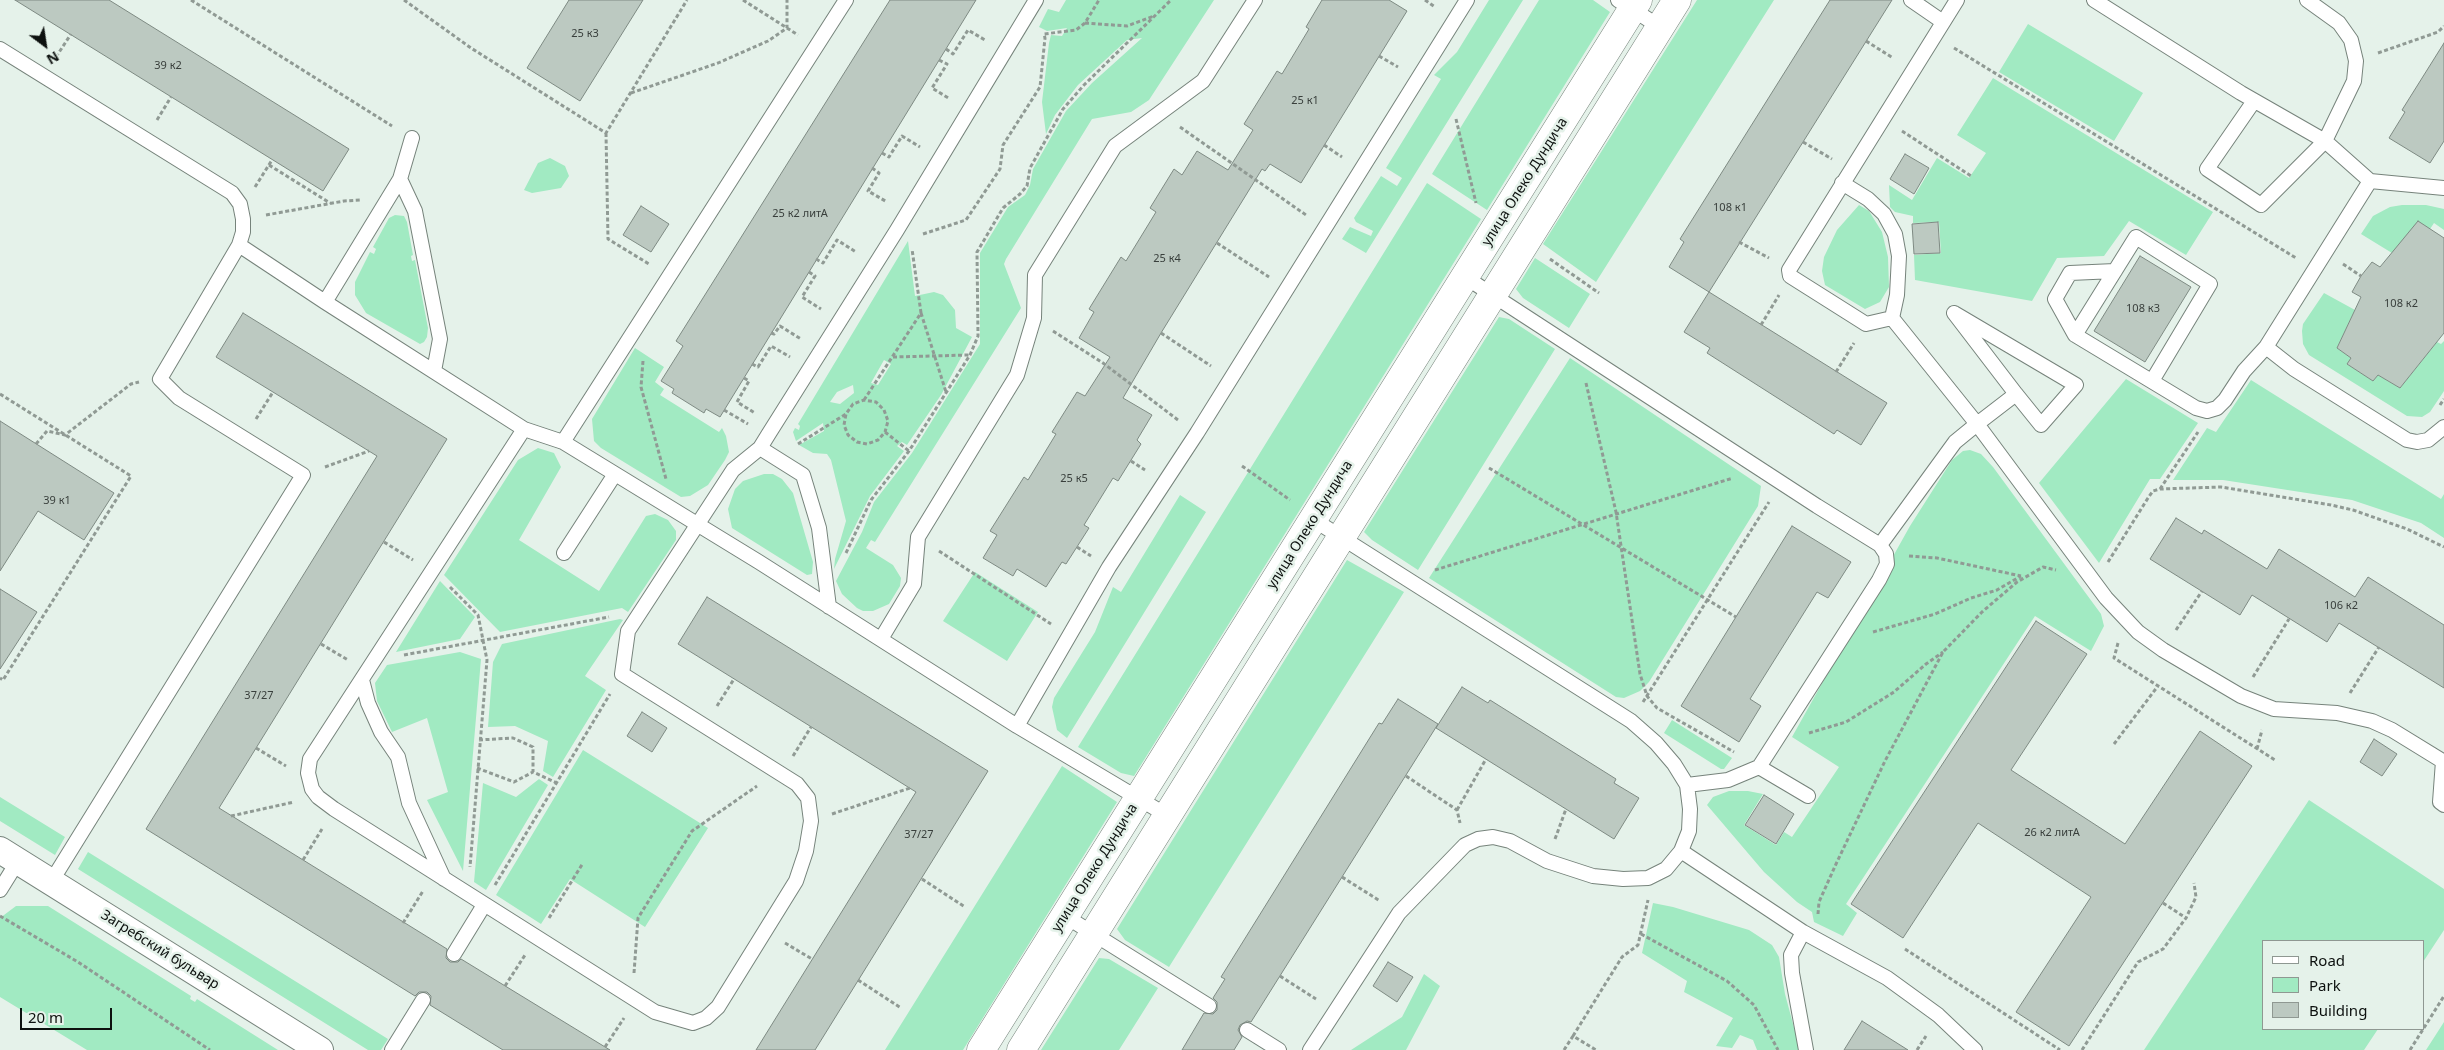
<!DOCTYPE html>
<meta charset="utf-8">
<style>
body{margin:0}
#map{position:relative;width:2444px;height:1050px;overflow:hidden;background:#e5f2ea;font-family:"Noto Sans",sans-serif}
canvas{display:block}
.legend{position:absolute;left:2262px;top:940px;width:162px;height:90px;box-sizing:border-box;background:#e5f2ea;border:1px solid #8f9892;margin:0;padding:6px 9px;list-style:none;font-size:15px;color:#0d110f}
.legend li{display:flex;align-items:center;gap:10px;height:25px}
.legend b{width:25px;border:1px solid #8f9892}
.north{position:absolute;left:20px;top:20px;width:50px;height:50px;-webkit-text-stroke:4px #e5f2ea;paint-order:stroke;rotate:149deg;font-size:14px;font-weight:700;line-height:20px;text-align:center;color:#0d110f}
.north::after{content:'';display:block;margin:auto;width:18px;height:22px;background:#0d110f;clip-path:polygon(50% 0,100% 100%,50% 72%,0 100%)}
.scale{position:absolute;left:20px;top:1008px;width:92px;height:22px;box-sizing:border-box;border:2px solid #0d110f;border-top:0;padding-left:6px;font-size:15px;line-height:18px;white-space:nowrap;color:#0d110f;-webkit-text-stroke:4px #e5f2ea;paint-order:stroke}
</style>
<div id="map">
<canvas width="2444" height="1050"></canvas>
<ul class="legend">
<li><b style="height:6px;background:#fff"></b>Road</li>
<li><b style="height:14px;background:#a1eac2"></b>Park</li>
<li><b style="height:14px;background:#bcc9c1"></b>Building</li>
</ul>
<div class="north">N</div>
<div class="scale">20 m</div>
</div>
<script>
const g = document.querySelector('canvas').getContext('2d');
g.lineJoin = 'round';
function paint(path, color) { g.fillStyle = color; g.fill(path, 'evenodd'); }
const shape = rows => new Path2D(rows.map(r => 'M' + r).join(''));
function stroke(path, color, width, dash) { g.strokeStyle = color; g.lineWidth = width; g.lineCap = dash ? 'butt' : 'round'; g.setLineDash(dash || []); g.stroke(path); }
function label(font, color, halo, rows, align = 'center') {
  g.font = font + ' "Noto Sans",sans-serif'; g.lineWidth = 5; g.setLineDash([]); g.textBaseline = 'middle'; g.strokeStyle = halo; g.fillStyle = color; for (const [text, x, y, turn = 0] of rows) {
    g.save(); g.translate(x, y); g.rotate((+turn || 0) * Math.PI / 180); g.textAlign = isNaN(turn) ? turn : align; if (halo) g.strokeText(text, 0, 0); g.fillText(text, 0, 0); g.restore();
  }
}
const green = shape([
 [1066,0,1214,0,1149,100,1131,112,1092,119,1006,259,1004,264,1021,308,875,542,871,540,866,548,893,565,901,578,900,586,889,604,873,611,863,611,857,608,842,594,836,581,862,532,874,502,912,453,980,344,980,253,1008,207,1025,195,1030,185,1033,169,1066,111,1092,83,1142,38,1127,40,1078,85,1055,115,1046,134,1042,102,1049,43,1051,35,1062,36,1067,28,1047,31,1039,27,1048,9,1059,12],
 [1489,0,1523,0,1366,253,1342,239,1350,227,1371,236,1373,231,1356,222,1354,218,1381,176,1397,186,1402,178,1386,168,1441,79,1434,75,1457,52],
 [1539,0,1593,0,1610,12,1487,210,1432,174],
 [1697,0,1774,0,1596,282,1543,244],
 [2028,24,2143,93,2114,141,1999,72],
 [1993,78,2213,212,2186,255,2129,221,2104,256,2057,258,2032,301,1915,280,1914,255,1941,253,1939,222,1913,223,1913,216,1895,212,1890,207,1889,185,1912,200,1937,158,1969,178,1986,153,1957,135],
 [550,158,565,166,569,176,561,188,532,193,524,190,538,163],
 [1427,183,1481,219,1134,776,1121,773,1078,747],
 [1859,205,1869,211,1882,232,1888,257,1889,287,1880,302,1865,309,1825,285,1822,271,1824,257,1837,230],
 [2402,205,2426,205,2444,209,2444,230,2434,223,2430,229,2392,253,2361,234,2373,216,2390,207],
 [395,215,404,216,407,222,413,255,411,256,412,261,415,260,428,328,427,337,424,342,420,344,366,313,355,295,355,282,370,252,374,254,376,249,373,247,389,218],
 [908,241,915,296,934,292,943,295,955,310,956,328,972,337,941,395,907,445,902,442,897,446,904,451,870,496,834,569,835,559,846,521,831,460,827,454,813,453,799,445,824,431,823,423,796,441,793,432,795,428,799,430,800,426,798,424],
 [884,360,891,364,878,385,871,383],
 [853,385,854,393,840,404,830,402,837,392],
 [1535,258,1590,294,1569,328,1523,298,1516,289],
 [2324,293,2355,310,2337,348,2351,358,2347,364,2373,381,2378,375,2400,388,2437,342,2441,344,2444,341,2444,391,2430,412,2422,417,2407,416,2309,355,2303,344,2302,331,2303,324],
 [1499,317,1509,319,1555,349,1418,570,1372,540,1364,532],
 [635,348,664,367,655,382,664,389,660,395,719,432,722,428,726,436,729,452,725,460,708,485,690,496,681,497,601,448,594,441,592,419],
 [1570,358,1761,486,1758,506,1649,682,1640,691,1624,698,1616,697,1429,578],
 [2126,379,2198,423,2160,479,2150,479,2099,563,2039,483],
 [2251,380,2441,499,2444,494,2444,538,2421,523,2352,500,2223,480,2173,480,2207,428,2216,432],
 [538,448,554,453,561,467,519,540,599,591,646,516,655,514,668,520,676,531,676,540,628,612,622,608,500,632,444,575,518,460],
 [1970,450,1981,454,1993,467,2101,614,2104,626,2091,651,2035,616,1846,904,1857,913,1843,936,1814,922,1812,912,1797,902,1764,872,1707,805,1713,797,1729,791,1748,791,1763,794,1744,825,1776,845,1784,832,1792,837,1839,767,1792,737,1910,526,1952,460,1963,451],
 [764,474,773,474,782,479,793,493,813,562,812,574,807,575,732,528,728,509,735,489,743,481],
 [1180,495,1206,512,1067,738,1057,730,1052,707,1054,698,1095,632,1113,587,1121,592],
 [1347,560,1404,592,1169,967,1125,940,1117,929],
 [975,572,1038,612,1007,661,943,621],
 [440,581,475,617,460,639,396,652],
 [620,619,623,620,585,676,606,690,553,777,543,771,548,741,515,726,488,727,493,662,502,644],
 [460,652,481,659,463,871,427,800,448,792,427,718,392,732,377,701,375,683,387,665],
 [1672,720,1732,758,1724,769,1721,769,1664,733],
 [583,750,708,828,645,927,570,879,541,924,496,895],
 [1062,766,1117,802,963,1050,885,1050],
 [539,779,548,785,486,890,474,882,483,783,516,797],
 [0,797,65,837,55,855,0,821],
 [2309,800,2444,889,2444,930,2423,962,2423,941,2263,941,2263,1029,2378,1029,2364,1050,2144,1050],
 [88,852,388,1039,381,1050,368,1050,78,869],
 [1653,903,1673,907,1749,930,1772,945,1779,957,1785,994,1800,1050,1757,1050,1753,1040,1740,1035,1732,1048,1716,1046,1733,1018,1684,992,1687,981,1642,953],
 [16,906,48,906,191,996,190,999,195,1002,197,999,278,1050,87,1050,0,997,0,918],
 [1099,958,1109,959,1158,988,1119,1050,1041,1050],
 [1424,974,1440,986,1406,1050,1351,1050,1402,1017],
 [2444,1022,2444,1050,2426,1050]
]);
const building = shape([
 [15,0,109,0,349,149,323,191,15,0],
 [569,0,643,0,580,101,527,68,569,0],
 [890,0,976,0,720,417,706,409,704,413,672,393,674,389,661,381,683,346,676,341,890,0],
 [1322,0,1389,0,1407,11,1301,183,1270,164,1265,171,1262,169,1161,333,1123,398,1152,415,1137,440,1141,444,1118,481,1113,478,1084,525,1089,528,1066,564,1062,562,1046,587,1017,569,1013,576,983,558,997,535,990,531,1024,477,1028,480,1056,434,1052,432,1077,392,1085,396,1110,357,1079,338,1094,312,1089,309,1121,257,1126,261,1156,212,1150,208,1174,169,1182,175,1197,151,1228,170,1253,130,1244,124,1277,71,1282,74,1309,29,1306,27,1322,0],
 [1830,0,1892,0,1709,292,1669,267,1684,242,1680,239,1830,0],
 [2444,43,2444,141,2430,163,2389,138,2405,112,2402,110,2444,43],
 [1905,154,1929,168,1914,194,1890,179,1905,154],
 [641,206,669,224,651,252,623,235,641,206],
 [2418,221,2444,238,2444,333,2400,388,2378,375,2373,381,2347,364,2351,358,2337,348,2361,297,2352,292,2361,276,2372,262,2380,267,2418,221],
 [1938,222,1940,253,1914,254,1912,224,1938,222],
 [2140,256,2191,287,2145,362,2094,331,2140,256],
 [1709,292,1887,403,1861,445,1837,430,1834,434,1707,353,1710,348,1684,332,1709,292],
 [243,313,447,439,219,808,447,949,446,958,450,962,458,962,461,959,610,1050,503,1050,430,1005,431,996,427,992,419,992,415,996,146,829,377,456,216,357,243,313],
 [0,421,114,493,84,540,38,511,0,571,0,421],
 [2176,518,2202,534,2204,530,2267,569,2279,549,2355,597,2368,577,2444,625,2444,688,2339,623,2327,642,2252,595,2240,615,2150,559,2176,518],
 [1792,526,1851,562,1828,598,1817,592,1750,699,1761,706,1739,742,1681,706,1792,526],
 [0,589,37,612,0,669,0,589],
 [707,597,988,771,815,1050,756,1050,916,792,678,644,707,597],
 [2036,621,2087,654,2011,770,2125,844,2200,731,2252,766,2069,1046,2016,1012,2091,897,1978,823,1903,938,1851,904,2036,621],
 [1462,687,1488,703,1490,700,1616,779,1614,783,1639,798,1614,839,1436,728,1462,687],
 [1398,699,1438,724,1251,1022,1247,1021,1240,1025,1238,1030,1242,1037,1234,1050,1182,1050,1204,1013,1213,1014,1217,1010,1217,1002,1213,998,1225,979,1221,977,1379,723,1382,724,1398,699],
 [642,712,667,728,652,752,627,736,642,712],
 [2374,739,2397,754,2382,776,2360,762,2374,739],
 [1764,795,1794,814,1776,844,1745,825,1764,795],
 [1388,962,1413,977,1397,1002,1373,986,1388,962],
 [1862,1021,1908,1050,1844,1050,1862,1021]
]);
const path = shape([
 [191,0,392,126],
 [404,0,471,48,606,133,687,0],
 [743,0,798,35],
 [1425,0,1435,7],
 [1085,23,1127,26,1154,16],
 [1866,41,1893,58],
 [1954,48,2296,258],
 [946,49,953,54,968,30,985,40],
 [2378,53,2438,32,2444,26],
 [1379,56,1398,67],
 [56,57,71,34],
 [939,60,947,64,932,88,950,99],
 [631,93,718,63,768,41,787,28,787,0],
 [1456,119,1476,203],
 [157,120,171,97],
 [1180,127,1306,215],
 [1902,131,1971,176],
 [606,133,608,239,649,264],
 [1803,142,1832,159],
 [1324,145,1342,157],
 [882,153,889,157,902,136,920,147],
 [269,165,330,203],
 [872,168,879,173,868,191,887,202],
 [255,187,272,160],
 [266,215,344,201,361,200],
 [923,234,966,220,1000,169,1003,145,1040,87,1045,38,1044,34,1076,30,1085,23,1099,0],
 [1739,242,1769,258],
 [1217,243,1269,277],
 [816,259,823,263,837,240,856,252],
 [1550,259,1599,293],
 [2343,264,2361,276],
 [809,272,815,276,802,297,821,309],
 [921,313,946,392],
 [1761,325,1779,295],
 [1053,331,1103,363,1178,420],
 [771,333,774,334,780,326,801,339],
 [1161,333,1211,366],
 [893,357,969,355],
 [643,361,641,387,666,479],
 [752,364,758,367,771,346,790,357],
 [1836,372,1854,343],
 [744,378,749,381,737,402,755,413],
 [1586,383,1616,512,1640,674,1647,696,1657,708,1734,752],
 [0,394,131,476,3,680,0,678],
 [864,400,921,313,912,249],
 [2440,405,2444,399],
 [724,410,748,424],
 [256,419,273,392],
 [885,432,909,451],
 [36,444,47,431,65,435,131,384,139,382],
 [798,444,846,414,853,404,864,400,876,402,884,410,888,421,885,432,878,440,867,444,857,442,848,435,844,425,846,414],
 [1131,461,1145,470],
 [1242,466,1290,500],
 [325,467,369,451],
 [1489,468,1736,617],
 [2160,489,2198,432],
 [384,542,413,560],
 [1077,547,1091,556],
 [939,551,1051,624],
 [846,553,871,500,909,451,970,355,978,336,977,252,1003,208,1020,194,1027,186,1030,168,1063,109,1084,85,1171,0],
 [1909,556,1937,558,2021,576],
 [2108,562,2148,498,2153,491,2160,489,2221,487,2331,505,2353,510,2407,529,2444,547],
 [1435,570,1733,478],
 [450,587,478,615,487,660,470,867],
 [2176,630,2202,591],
 [1873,632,1935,614,1971,598,1997,590,2021,576],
 [2118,643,2114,658,2275,760],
 [321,644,348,660],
 [404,655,609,617],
 [2253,677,2289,619],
 [2350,693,2379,647],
 [1643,702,1769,502],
 [717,706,734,679],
 [1809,733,1846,722,1894,692,1926,664,1943,652],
 [479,740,513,738,533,747,533,772,557,783],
 [2114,744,2158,686],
 [256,748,286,766],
 [2257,749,2262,730],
 [793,756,811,727],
 [477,768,514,782,533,772],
 [1406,776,1457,810,1460,823],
 [1457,810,1486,759],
 [832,814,910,788],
 [231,816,294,802],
 [1555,839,1566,809],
 [303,860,322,829],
 [1342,877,1380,901],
 [922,879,965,907],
 [495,885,610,694],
 [2163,903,2186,918],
 [1818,914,1819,902,1836,864,1885,761,1943,652,1982,612,2017,582,2043,567,2056,570],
 [0,916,78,962,210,1050],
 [549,918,583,863],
 [403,923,423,891],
 [1641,934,1727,981,1754,1005,1778,1050],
 [785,943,812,959],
 [1905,949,2060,1050],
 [634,973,638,918,692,831,757,786],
 [1280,976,1316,999],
 [858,980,901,1008],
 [505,986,525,955],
 [1573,1036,1622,957,1638,945,1648,900],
 [605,1047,624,1018],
 [1564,1050,1573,1036,1596,1050],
 [1917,1050,1926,1036],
 [2082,1050,2138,962,2163,949,2186,918,2196,897,2194,883],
 [2410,1050,2444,996]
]);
const service = shape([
 [1618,0,1660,27],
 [1911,0,1943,22],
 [2094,0,2241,93,2325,141,2370,181,2444,188],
 [0,49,232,193,240,204,243,219,243,232,239,245,325,302,524,429,563,442,759,562,1017,726,1168,816],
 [2254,101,2207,169,2261,205,2325,141,2354,81,2356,61,2351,40,2339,23,2307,0],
 [400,179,415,211,440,339,434,371],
 [2370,181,2266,347,2294,369,2407,440,2417,442,2428,440,2444,427],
 [1842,183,1868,199,1884,214,1895,234,1899,256,1897,295,1892,318],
 [1465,277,1817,506,1880,545,1955,442,1977,424,1892,318,1866,324,1790,276,1789,270,1957,0],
 [325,302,400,179,412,138],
 [1954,313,2076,385,2041,425,2016,394,1954,313],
 [2075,335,2055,299,2070,273,2115,271],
 [2152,381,2210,284,2136,237,2075,335,2196,408,2207,411,2217,408,2225,400,2244,371,2266,347],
 [2016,394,1977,424,2106,598,2138,632,2163,650,2241,696,2274,709,2337,713,2372,721,2392,730,2444,762],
 [524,429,310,759,308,773,312,789,318,797,334,809,655,1012,693,1023,706,1018,718,1007,796,881,806,851,811,821,808,798,797,784,622,674,628,631,733,470,760,448,768,435,897,230,1036,0],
 [563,442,846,0],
 [760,448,803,475,819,528,829,607],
 [564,553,615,474],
 [881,639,914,584,918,537,1017,375,1034,318,1035,275,1115,146,1203,81,1255,0],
 [362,680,368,703,381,732,398,757,409,803,444,879],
 [1017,726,1109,567,1197,433,1467,0],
 [2443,761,2440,802,2444,805],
 [1759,767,1808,796],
 [1687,785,1728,780,1759,767,1879,580,1887,564,1886,554,1880,545],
 [1681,851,1803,932,1887,978,1938,1015,1975,1050],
 [51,882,303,475,179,398,160,379,239,245],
 [0,890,18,861],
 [1065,916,1209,1006],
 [1803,932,1791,955,1792,973,1806,1050],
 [454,954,484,905],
 [1247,1030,1279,1050],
 [392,1050,423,1000],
 [1310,1050,1399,913,1465,845,1478,839,1493,837,1510,841,1547,861,1593,876,1623,879,1648,878,1666,869,1681,851,1689,831,1690,809,1687,785,1674,764,1656,743,1631,721,1314,520]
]);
const minor = shape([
 [0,850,320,1050]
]);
const tertiary = shape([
 [981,1050,1638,0],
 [1021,1050,1677,0]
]);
const numberNames = [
 ["25 к3",585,34],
 ["39 к2",168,66],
 ["25 к1",1305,101],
 ["108 к1",1730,208],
 ["25 к2 литА",800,214],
 ["25 к4",1167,259],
 ["108 к2",2401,304],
 ["108 к3",2143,309],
 ["25 к5",1074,479],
 ["39 к1",57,501],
 ["106 к2",2341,606],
 ["37/27",259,696],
 ["26 к2 литА",2052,833],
 ["37/27",919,835]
];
const streetNames = [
 ["улица Олеко Дундича",1525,182,-58],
 ["улица Олеко Дундича",1310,525,-58],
 ["улица Олеко Дундича",1095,868,-58],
 ["Загребский бульвар",160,950,32]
];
paint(green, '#a1eac2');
paint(building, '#bcc9c1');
stroke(building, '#7e8a83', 1);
stroke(service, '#76837b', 16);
stroke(minor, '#76837b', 28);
stroke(tertiary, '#76837b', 29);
stroke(path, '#909a94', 3, [4, 2.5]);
stroke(service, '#fff', 14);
stroke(minor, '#fff', 26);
stroke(tertiary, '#fff', 28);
label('11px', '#393f3c', null, numberNames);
label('14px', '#0d110f', '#e5f2ea', streetNames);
</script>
